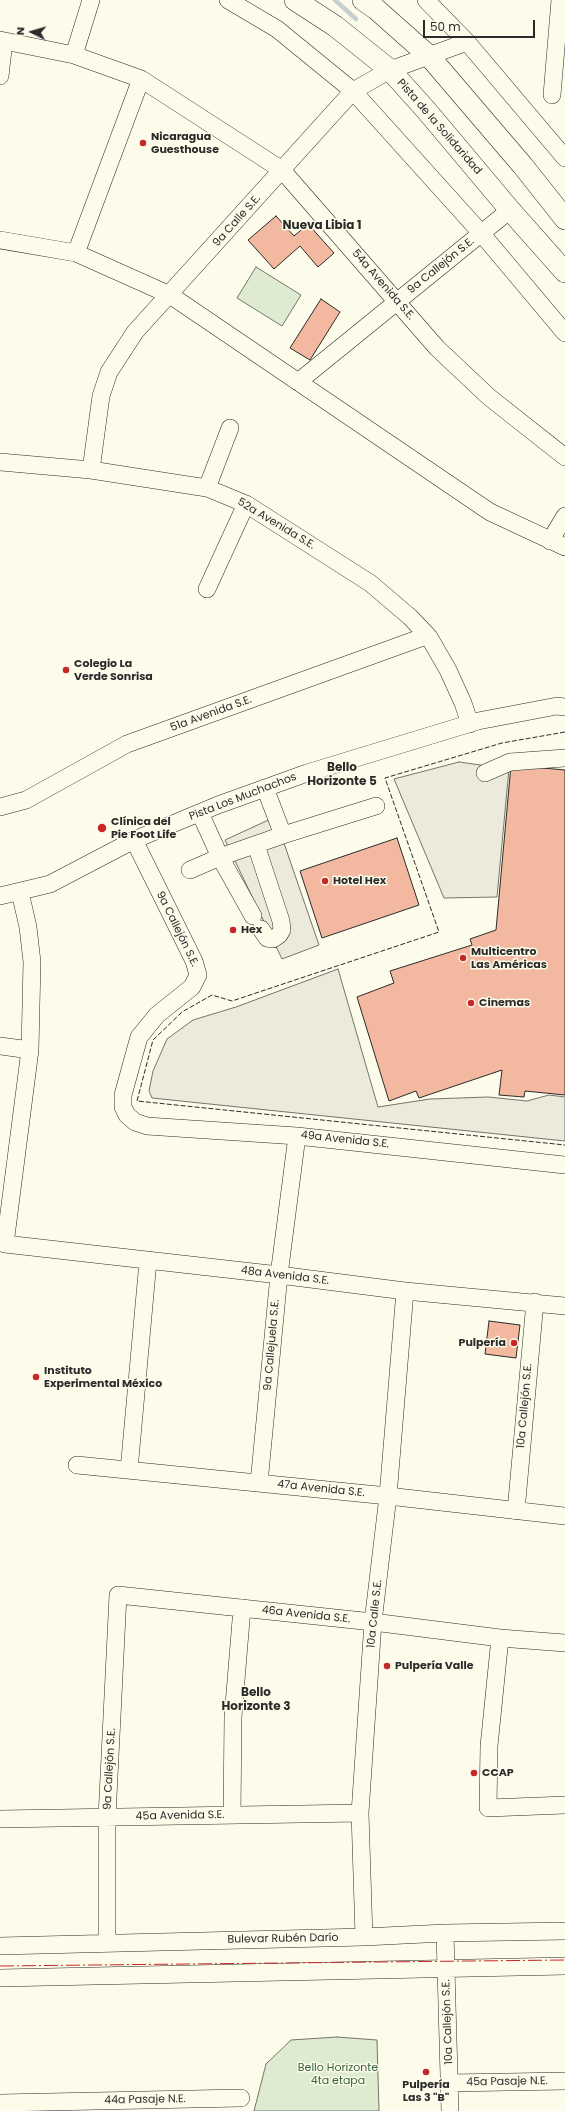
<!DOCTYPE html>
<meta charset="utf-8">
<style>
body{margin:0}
#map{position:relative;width:565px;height:2111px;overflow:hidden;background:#fdfbea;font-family:Poppins,sans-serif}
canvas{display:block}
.north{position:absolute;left:12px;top:12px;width:40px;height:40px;-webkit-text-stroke:3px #fdfbea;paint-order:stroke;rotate:275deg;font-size:11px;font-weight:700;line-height:16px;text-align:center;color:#2b2b2b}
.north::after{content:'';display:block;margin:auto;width:14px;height:18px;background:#2b2b2b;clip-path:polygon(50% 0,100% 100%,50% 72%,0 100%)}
.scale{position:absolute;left:423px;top:20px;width:112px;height:18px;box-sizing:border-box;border:2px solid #2b2b2b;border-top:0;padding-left:5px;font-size:12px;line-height:14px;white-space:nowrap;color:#2b2b2b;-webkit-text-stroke:3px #fdfbea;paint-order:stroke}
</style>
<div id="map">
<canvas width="565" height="2111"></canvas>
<div class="north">N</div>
<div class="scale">50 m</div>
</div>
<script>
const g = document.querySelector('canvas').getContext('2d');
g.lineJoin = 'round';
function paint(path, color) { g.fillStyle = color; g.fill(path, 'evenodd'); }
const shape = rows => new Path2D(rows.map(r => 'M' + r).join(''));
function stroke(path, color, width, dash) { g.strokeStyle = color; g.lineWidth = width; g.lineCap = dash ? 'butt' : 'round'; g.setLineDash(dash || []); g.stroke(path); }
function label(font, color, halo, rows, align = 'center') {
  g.font = font + ' Poppins,sans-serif'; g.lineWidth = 3; g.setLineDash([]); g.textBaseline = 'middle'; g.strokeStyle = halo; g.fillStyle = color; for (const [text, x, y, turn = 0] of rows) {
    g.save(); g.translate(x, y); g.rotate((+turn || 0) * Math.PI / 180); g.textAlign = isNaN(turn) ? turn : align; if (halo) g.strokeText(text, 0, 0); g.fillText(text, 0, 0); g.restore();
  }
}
const green = shape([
 [256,267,301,295,282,326,237,298,256,267],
 [337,2037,377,2040,379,2111,254,2111,266,2064,291,2040,337,2037]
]);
const parking = shape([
 [459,762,509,769,497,897,444,898,394,779,459,762],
 [275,817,319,945,282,959,225,840,275,817],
 [338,969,378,1107,430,1099,488,1097,527,1101,549,1095,565,1097,565,1141,152,1098,149,1091,153,1071,167,1039,193,1020,236,1007,338,969]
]);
const stream = shape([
 [335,0,356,19]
]);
const building = shape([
 [276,216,294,236,308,224,334,253,318,267,300,246,274,269,248,240,276,216],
 [321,299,340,312,310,360,290,348,321,299],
 [511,765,565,770,565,1095,525,1091,524,1097,499,1095,502,1070,419,1098,416,1091,389,1101,357,997,394,983,390,971,472,945,470,939,496,930,511,765],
 [397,838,419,905,322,938,300,871,397,838],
 [489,1321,520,1325,516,1358,485,1354,489,1321]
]);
const minor = shape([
 [228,0,277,29,353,91,481,233,565,333],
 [426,0,467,42,565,158],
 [0,40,74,55,141,79,282,170,437,348,489,397,565,457],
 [74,55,91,0],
 [0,76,4,41],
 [552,95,560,0],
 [0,240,76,253,170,295,490,512,565,547],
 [76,253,141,79],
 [298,382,510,210],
 [0,462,91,470,207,488,246,504,370,583,410,617,429,637,448,670,463,703,470,724],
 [91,470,101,396,109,372,135,332,353,91,390,70,467,42],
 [207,488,230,428],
 [550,541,565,516],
 [207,589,246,504],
 [485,773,510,762,565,758],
 [265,788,283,835],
 [0,807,26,800,127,744,426,636,429,637],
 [200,813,220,857,253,916],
 [134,840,194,961,198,975,192,987,157,1015,139,1037,123,1095,123,1107,127,1115,135,1122,147,1126,297,1136,565,1165],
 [256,845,281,921,282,930,279,935,273,939,267,938,261,929],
 [190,870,220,857,283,835,376,806],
 [20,892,28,927,32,962,30,1050,5,1244,279,1275,405,1291,565,1306],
 [0,896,50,884,134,840,218,805,307,773,478,721,557,706,565,707],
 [0,1046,30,1050],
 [77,1465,388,1496,565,1516],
 [129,1470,148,1261],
 [259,1483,279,1275,297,1136],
 [516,1511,535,1302],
 [500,1638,489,1746,488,1808,565,1805],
 [232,1815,233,1717,242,1608],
 [0,1819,360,1813],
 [445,1933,450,2111],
 [364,1937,360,1813,373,1622,388,1496,405,1291],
 [107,1943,107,1817,118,1595,373,1622,500,1638,565,1643],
 [0,1946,364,1937,445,1933,565,1931],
 [0,1978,565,1966],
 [450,2083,565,2081],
 [0,2103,241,2098]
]);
const major = shape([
 [295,0,335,26,390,70,426,110,510,210,565,272],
 [363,0,376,9,429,56,523,166,565,219]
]);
const fence = shape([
 [565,732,502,743,385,778,439,932,232,1001,212,995,182,1012,153,1040,137,1101,565,1145]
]);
const power = shape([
 [0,1966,565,1960]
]);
const markers = [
 [143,143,4,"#c62828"],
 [66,670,4,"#c62828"],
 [102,828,5,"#c62828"],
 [325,881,4,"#c62828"],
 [233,930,4,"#c62828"],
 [463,958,4,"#c62828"],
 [471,1003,4,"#c62828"],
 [514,1343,4,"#c62828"],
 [36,1377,4,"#c62828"],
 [387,1666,4,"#c62828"],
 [474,1773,4,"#c62828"],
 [426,2072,4,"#c62828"]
];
const streetNames = [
 ["Pista de la Solidaridad",439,127,49],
 ["9a Calle S.E.",237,221,-48],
 ["9a Callejón S.E.",441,266,-39],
 ["54a Avenida S.E.",383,285,49],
 ["52a Avenida S.E.",276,524,31],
 ["51a Avenida S.E.",211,714,-20],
 ["Pista Los Muchachos",243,797,-21],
 ["9a Callejón S.E.",177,929,64],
 ["49a Avenida S.E.",345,1140,6],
 ["48a Avenida S.E.",285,1276,7],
 ["9a Callejuela S.E.",272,1345,-85],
 ["10a Callejón S.E.",525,1406,-85],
 ["47a Avenida S.E.",321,1489,6],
 ["10a Calle S.E.",375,1614,-84],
 ["46a Avenida S.E.",306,1615,6],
 ["9a Callejón S.E.",110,1769,-87],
 ["45a Avenida S.E.",180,1816,-1],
 ["Bulevar Rubén Darío",283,1939,-1],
 ["10a Callejón S.E.",448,2022,-92],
 ["45a Pasaje N.E.",507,2082,-1],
 ["44a Pasaje N.E.",145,2100,-1]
];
const poiNames = [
 ["Nicaragua",151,137],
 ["Guesthouse",151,150],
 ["Colegio La",74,664],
 ["Verde Sonrisa",74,677],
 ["Clínica del",111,822],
 ["Pie Foot Life",111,835],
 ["Hotel Hex",333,881],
 ["Hex",241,930],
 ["Multicentro",471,952],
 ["Las Américas",471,965],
 ["Cinemas",479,1003],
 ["Pulpería",506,1343,"right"],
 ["Instituto",44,1371],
 ["Experimental México",44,1384],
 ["Pulpería Valle",395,1666],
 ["CCAP",482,1773],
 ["Pulpería",426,2085,"center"],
 ["Las 3 \"B\"",426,2098,"center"]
];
const parkNames = [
 ["Bello Horizonte",338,2068],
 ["4ta etapa",338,2081]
];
const neighbourhoodNames = [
 ["Nueva Libia 1",322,226],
 ["Bello",342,768],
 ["Horizonte 5",342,782],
 ["Bello",256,1693],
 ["Horizonte 3",256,1707]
];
paint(green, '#deebd1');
stroke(green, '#74746e', 1);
paint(parking, '#eceadb');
stroke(parking, '#74746e', 1);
stroke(stream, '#c7d0d0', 4.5);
paint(building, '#f2b8a0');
stroke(building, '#2b2b2b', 1);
stroke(minor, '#2b2b2b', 18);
stroke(major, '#2b2b2b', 22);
stroke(minor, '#fdfbea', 17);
stroke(major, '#fdfbea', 21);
stroke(fence, '#2b2b2b', 1, [5, 2]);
stroke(power, '#c62828', 1, [14, 3, 2, 3]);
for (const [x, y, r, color] of markers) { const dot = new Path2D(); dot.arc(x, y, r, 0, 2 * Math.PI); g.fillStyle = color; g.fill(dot); stroke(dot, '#fdfbea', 1.5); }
label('11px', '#2b2b2b', '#fdfbea', streetNames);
label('bold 11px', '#2b2b2b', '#fdfbea', poiNames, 'left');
label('11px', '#34623c', '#fdfbea', parkNames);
label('bold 12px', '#2b2b2b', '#fdfbea', neighbourhoodNames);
</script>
